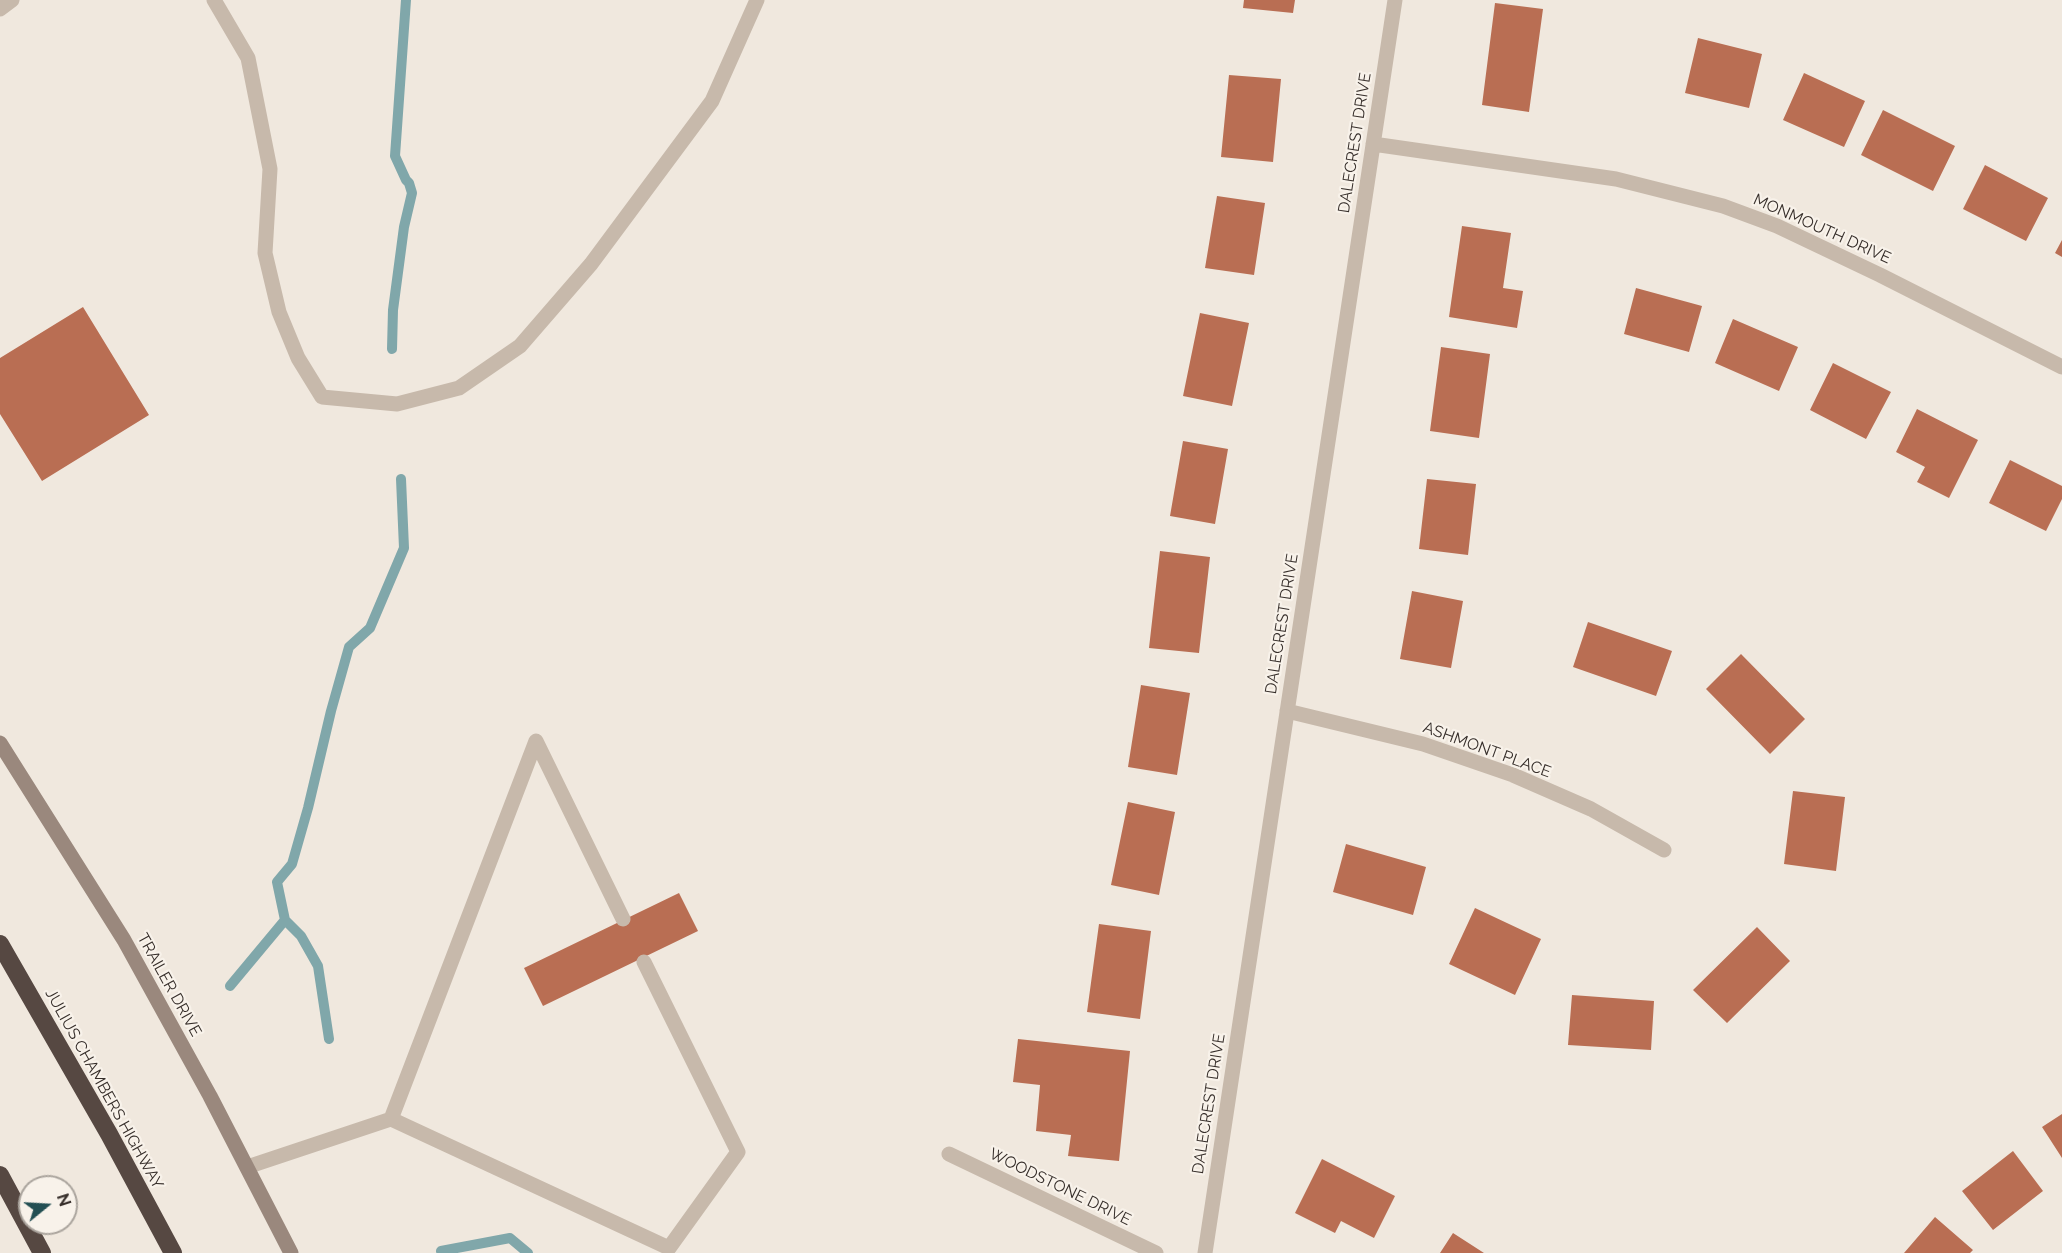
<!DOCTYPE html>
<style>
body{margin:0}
#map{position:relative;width:2062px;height:1253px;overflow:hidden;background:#f0e8de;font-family:Raleway,sans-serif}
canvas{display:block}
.north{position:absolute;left:18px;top:1175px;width:60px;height:60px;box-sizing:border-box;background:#f8f2ea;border:2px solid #aaa49d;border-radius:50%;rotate:72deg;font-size:16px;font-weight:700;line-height:24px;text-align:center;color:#362e2a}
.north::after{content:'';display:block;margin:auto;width:21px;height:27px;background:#234f53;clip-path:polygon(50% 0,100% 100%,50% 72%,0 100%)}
</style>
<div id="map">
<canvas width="2062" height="1253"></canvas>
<div class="north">N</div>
</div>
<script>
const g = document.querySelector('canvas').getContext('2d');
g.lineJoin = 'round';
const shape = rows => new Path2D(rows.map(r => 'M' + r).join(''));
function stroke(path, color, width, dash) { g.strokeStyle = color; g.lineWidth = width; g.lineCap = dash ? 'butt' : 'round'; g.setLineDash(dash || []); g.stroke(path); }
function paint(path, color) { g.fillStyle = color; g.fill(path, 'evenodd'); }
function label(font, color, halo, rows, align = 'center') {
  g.font = font + ' Raleway,sans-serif'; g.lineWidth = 4.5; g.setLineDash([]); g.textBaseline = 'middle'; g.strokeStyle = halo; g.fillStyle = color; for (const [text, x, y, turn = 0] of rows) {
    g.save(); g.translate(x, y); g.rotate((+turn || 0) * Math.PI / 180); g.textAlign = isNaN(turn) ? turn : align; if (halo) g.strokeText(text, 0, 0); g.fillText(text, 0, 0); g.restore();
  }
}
const stream = shape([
 [392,349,393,310,404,227,412,193,409,183,406,180,395,156,406,0],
 [230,986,285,920],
 [329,1039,318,966,301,936,285,920,277,882,292,864,308,808,331,711,349,647,370,628,404,548,401,479],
 [441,1251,510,1238,528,1253]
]);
const building = shape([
 [1244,0,1295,0,1293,13,1243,8],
 [1495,3,1543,9,1529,112,1482,105],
 [1698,38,1762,54,1749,108,1685,93],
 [1804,73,1865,101,1844,147,1783,120],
 [1229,75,1281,79,1273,162,1221,157],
 [1883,110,1955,146,1933,191,1861,155],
 [1985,165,2048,198,2026,241,1963,209],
 [1217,196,1265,203,1254,275,1205,268],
 [1462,226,1511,233,1503,288,1523,291,1517,328,1449,317],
 [2062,240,2062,257,2055,253],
 [1636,288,1702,306,1689,352,1624,334],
 [83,307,149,415,42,481,0,414,0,358],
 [1200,313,1249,323,1232,406,1183,396],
 [1733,319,1798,347,1779,391,1715,363],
 [1441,347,1490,354,1479,438,1430,431],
 [1833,363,1891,392,1866,439,1810,410],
 [1917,409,1978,440,1949,498,1917,482,1925,467,1896,452],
 [1183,441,1228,449,1215,524,1170,516],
 [2010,460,2062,486,2062,499,2046,531,1989,503],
 [1427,479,1476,484,1468,555,1419,549],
 [1160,551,1210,557,1199,653,1149,648],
 [1412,591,1463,601,1451,668,1400,659],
 [1588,622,1672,651,1656,696,1573,667],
 [1741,654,1805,719,1770,754,1706,689],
 [1141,685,1190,693,1177,775,1128,767],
 [1793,791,1845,797,1836,871,1784,864],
 [1128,802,1175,812,1159,895,1111,885],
 [1346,844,1426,867,1413,915,1333,892],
 [679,893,698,931,543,1006,524,968],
 [1475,908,1541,939,1515,995,1449,964],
 [1099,924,1151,931,1140,1019,1087,1012],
 [1757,927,1790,961,1727,1023,1693,990],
 [1572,995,1654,1001,1651,1050,1568,1045],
 [1018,1039,1130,1051,1119,1161,1068,1156,1071,1135,1036,1131,1040,1085,1013,1082],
 [2062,1114,2062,1158,2042,1127],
 [2013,1151,2043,1191,1993,1230,1962,1191],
 [1322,1159,1395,1196,1374,1238,1341,1221,1335,1233,1295,1213],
 [1935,1217,1973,1250,1970,1253,1904,1253],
 [1453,1233,1484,1253,1440,1253]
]);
const lane = shape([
 [214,0,248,58,270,169,265,253,279,312,298,358,322,397,397,404,459,388,520,346,591,264,712,101,757,0],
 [0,9,12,0],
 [391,1119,536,741,623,919],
 [247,1167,391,1119,669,1248,738,1152,644,962]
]);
const street = shape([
 [1373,144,1616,179,1723,206,1777,226,1880,275,2062,367],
 [1287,711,1423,744,1513,775,1591,809,1664,850],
 [949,1154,1156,1253],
 [1205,1253,1395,0]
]);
const secondary = shape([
 [0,743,124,940,210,1096,291,1253]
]);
const highway = shape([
 [0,944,109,1134,173,1253],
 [0,1175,42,1253]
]);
const streetNames = [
 ["DALECREST DRIVE",1355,143,-81],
 ["MONMOUTH DRIVE",1822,229,24],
 ["DALECREST DRIVE",1282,624,-81],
 ["ASHMONT PLACE",1487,750,20],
 ["TRAILER DRIVE",169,985,61],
 ["JULIUS CHAMBERS HIGHWAY",104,1089,61],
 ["DALECREST DRIVE",1209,1104,-81],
 ["WOODSTONE DRIVE",1060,1187,26]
];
stroke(stream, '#80a7aa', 10);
paint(building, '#b96e53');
stroke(lane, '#c7b9ab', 15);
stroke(street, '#c7b9ab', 15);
stroke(secondary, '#9a887d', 15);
stroke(highway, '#564842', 18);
label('16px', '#362e2a', '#f8f2ea', streetNames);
</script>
